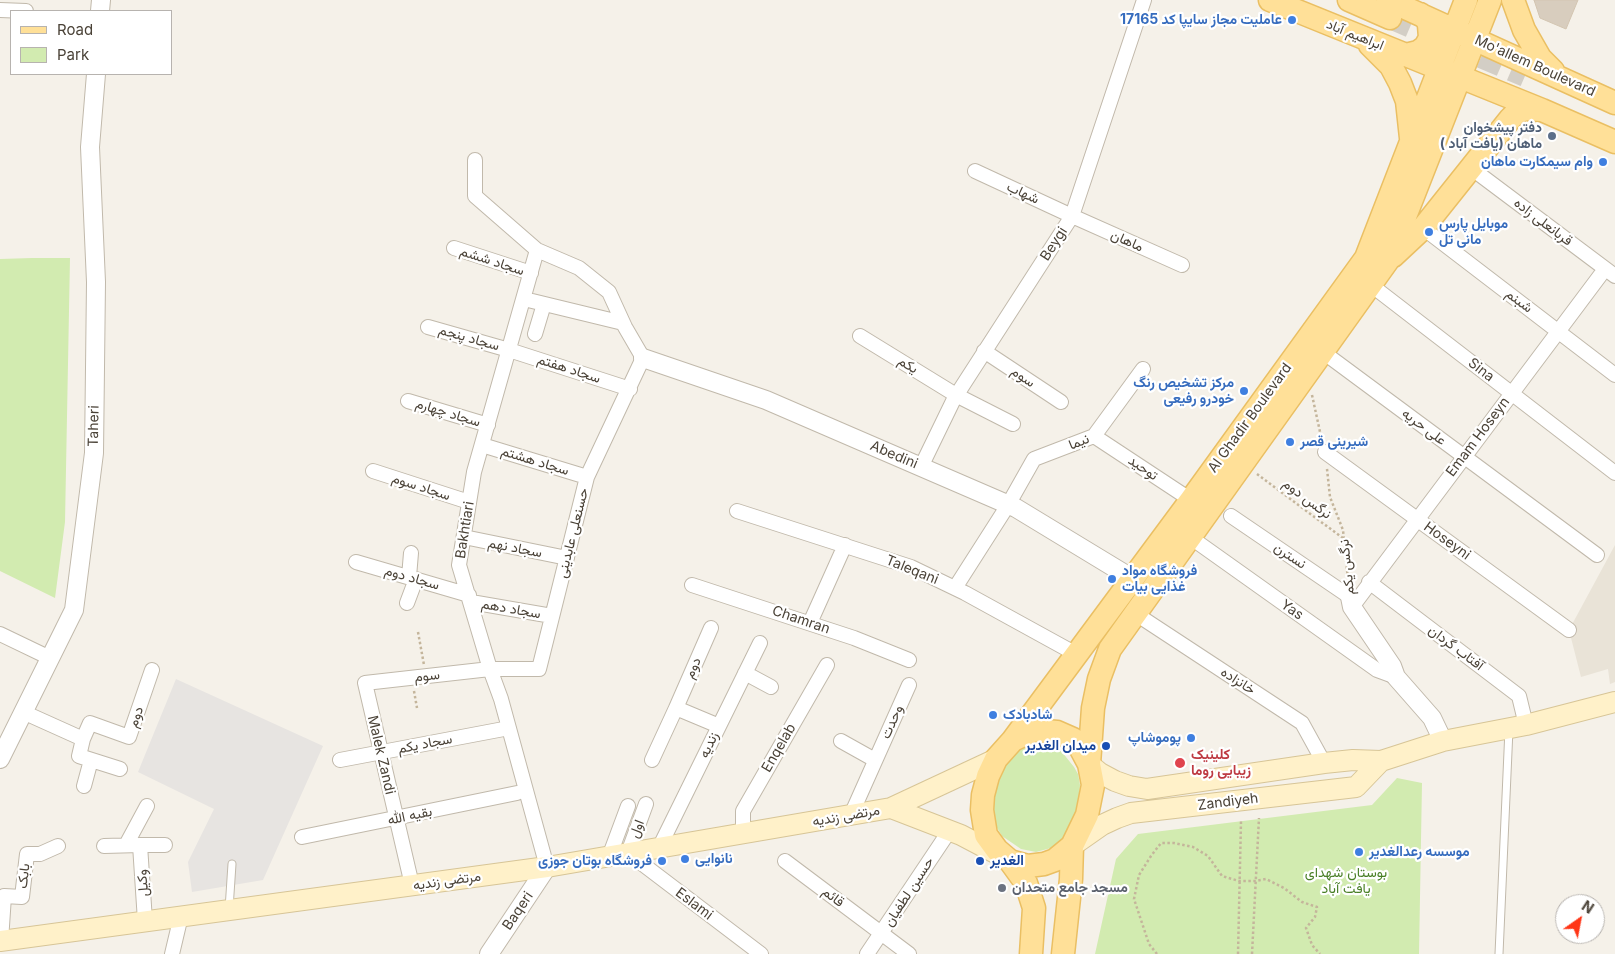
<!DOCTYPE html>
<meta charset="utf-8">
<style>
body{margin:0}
#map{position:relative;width:1615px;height:954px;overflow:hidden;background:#f5f1e9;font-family:Inter,sans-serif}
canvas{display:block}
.legend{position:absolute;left:10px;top:10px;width:162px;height:65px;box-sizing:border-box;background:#fff;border:1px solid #b7b3af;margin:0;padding:6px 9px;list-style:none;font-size:15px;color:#4a4237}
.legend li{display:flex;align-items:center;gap:10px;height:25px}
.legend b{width:25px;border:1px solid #b7b3af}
.north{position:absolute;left:1555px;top:894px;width:50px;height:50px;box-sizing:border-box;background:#fff;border:1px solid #b7b3af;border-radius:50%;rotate:33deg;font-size:14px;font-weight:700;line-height:20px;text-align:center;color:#4a4237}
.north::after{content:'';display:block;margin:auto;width:18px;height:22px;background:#ff3516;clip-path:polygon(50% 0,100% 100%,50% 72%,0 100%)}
</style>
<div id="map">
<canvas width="1615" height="954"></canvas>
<ul class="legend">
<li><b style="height:6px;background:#ffe098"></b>Road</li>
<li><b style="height:14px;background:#d2ebb0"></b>Park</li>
</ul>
<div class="north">N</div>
</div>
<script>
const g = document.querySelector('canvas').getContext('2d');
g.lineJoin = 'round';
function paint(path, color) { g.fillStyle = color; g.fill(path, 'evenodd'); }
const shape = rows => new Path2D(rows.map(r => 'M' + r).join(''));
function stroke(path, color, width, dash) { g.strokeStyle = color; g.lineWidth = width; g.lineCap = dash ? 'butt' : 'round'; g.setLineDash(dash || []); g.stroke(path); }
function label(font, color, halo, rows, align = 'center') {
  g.font = font + ' Inter,Vazirmatn,sans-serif'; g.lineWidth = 4.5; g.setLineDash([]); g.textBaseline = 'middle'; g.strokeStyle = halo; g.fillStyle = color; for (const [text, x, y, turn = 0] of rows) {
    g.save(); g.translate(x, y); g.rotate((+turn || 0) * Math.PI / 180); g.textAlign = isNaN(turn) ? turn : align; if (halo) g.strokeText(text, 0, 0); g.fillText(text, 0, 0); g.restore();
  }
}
const residential = shape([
 [1615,545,1615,682,1610,684,1608,669,1581,677,1569,630]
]);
const green = shape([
 [32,258,70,258,65,522,55,598,0,571,0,259],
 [1042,745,1053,747,1062,752,1074,767,1078,774,1080,785,1079,804,1076,816,1063,839,1051,848,1036,852,1021,849,1002,836,996,826,992,808,995,787,1002,767,1018,751,1025,747],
 [1397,778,1422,783,1419,954,1095,954,1116,859,1138,834,1372,805]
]);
const parking = shape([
 [176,679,323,746,263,880,192,892,188,862,214,809,138,772]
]);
const building = shape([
 [1534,0,1578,0,1566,29,1540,18,1534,0]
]);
const primaryTunnel = shape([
 [1390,18,1525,76]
]);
const path = shape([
 [1312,395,1322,441],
 [1327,469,1330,497,1343,530,1348,580],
 [1257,474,1344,539],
 [418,632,424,665],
 [414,691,417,708],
 [1157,954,1149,944,1134,899,1139,875,1151,856,1161,843,1174,843,1193,847,1208,856,1222,876,1239,881,1256,881,1266,879,1284,888,1302,902,1317,907,1315,917,1306,928,1312,945,1320,954],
 [1238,954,1241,821],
 [1252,954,1259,818]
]);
const service = shape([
 [229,909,232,864],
 [1499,954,1509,729]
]);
const minor = shape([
 [0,10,26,11],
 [1471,168,1615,276],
 [975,171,1072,216,1182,265],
 [1423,228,1615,375],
 [454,248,531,273],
 [537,250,474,472,459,565,490,669,501,699,547,867],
 [1371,285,1615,473],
 [524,299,623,323],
 [428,327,509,350,630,389],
 [535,334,544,304],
 [860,336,956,395,1013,424],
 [984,351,1061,402],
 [1323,352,1597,555],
 [408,401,488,425],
 [1094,436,1191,500],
 [482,445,587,477],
 [1325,452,1569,630],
 [921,467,954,399,1072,216,1144,0],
 [373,471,469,502],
 [737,511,911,567,965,593,1076,654],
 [1231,516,1350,597],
 [464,537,567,558],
 [1190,537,1377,670,1396,677],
 [356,562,469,595],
 [409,577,411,553],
 [1369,582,1519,696,1526,725],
 [692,585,854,638,909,660],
 [955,588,1008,505,1034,459,1094,436,1143,369],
 [471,602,552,616],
 [407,603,416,579],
 [1352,607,1605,269],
 [1136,614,1302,723,1324,763],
 [810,623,845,545],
 [711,628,676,708,719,726],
 [0,634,50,658],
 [745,673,771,687],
 [23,712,83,739],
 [841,741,875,760],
 [340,760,509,728],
 [652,760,676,708],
 [120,769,79,756,83,739,90,723,129,737,152,670],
 [84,786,91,760],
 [646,804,628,853,761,954],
 [851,815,909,685],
 [743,834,743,811,827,665],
 [302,837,517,793],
 [126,845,147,806],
 [140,845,165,845],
 [104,846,140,845,145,921],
 [659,848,760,643],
 [609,857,628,806],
 [785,861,909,954],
 [412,885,365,683,490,669,539,669,587,477,643,358,625,327,609,292,579,268,537,250,475,196,475,160],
 [1,941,4,896,22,897,27,854,40,854,58,846],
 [172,954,181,916],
 [867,954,950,830]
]);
const tertiary = shape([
 [100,11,101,0],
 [643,358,766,400,1016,508,1133,579],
 [1350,597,1352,607,1392,666,1396,677,1432,718,1443,741],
 [0,759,74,610,94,453,96,282,90,147,96,74],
 [489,954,547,867]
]);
const secondary = shape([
 [1089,764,1100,773,1115,781,1129,786,1147,789,1324,763,1353,760,1381,761,1443,741,1526,725,1615,702],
 [891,808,961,835,1001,856],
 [1072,846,1102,825,1117,818,1131,813,1356,787,1381,761],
 [0,941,547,867,891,808,996,759]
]);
const primary = shape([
 [1270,0,1542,110,1615,142],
 [1349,0,1390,18],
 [1388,0,1615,103],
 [1513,0,1524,30,1540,58,1553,71],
 [1370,45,1391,66,1400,83,1407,101,1411,138],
 [1406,55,1418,52,1425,47,1430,38,1429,25,1427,19,1420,14],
 [1393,256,1423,228,1510,119,1517,112,1526,109,1541,110],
 [1034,730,1057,732,1073,739,1081,749,1089,764,1093,785,1087,815,1072,846,1055,860,1044,864,1028,866,1010,861,997,850,986,835,982,810,983,795,988,776,996,759,1013,740,1034,730],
 [1013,740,1191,500,1366,258,1466,0],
 [1089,764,1093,708,1099,679,1110,649,1388,260,1490,0],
 [1010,861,1026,883,1034,908,1031,954],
 [1063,954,1071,879,1072,846]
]);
const markers = [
 [1292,20,5,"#3f7fe0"],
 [1552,136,5,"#5c6f8a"],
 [1603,162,5,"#3f7fe0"],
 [1429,232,5,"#3f7fe0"],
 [1244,391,5,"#3f7fe0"],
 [1290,442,5,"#3f7fe0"],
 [1112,579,5,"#3f7fe0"],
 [993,715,5,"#3f7fe0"],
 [1191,738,5,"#3f7fe0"],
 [1106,746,5,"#1a4fb4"],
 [1180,763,6,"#e0444e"],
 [1359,852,5,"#3f7fe0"],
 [685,859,5,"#3f7fe0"],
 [662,861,5,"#3f7fe0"],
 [980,861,5,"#1a4fb4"],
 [1002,888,5,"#6b7280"]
];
const shopNames = [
 ["عاملیت مجاز سایپا کد 17165",1282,20,"right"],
 ["وام سیمکارت ماهان",1593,162,"right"],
 ["موبایل پارس",1439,224],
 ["مانی تل",1439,240],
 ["مرکز تشخیص رنگ",1234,383,"right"],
 ["خودرو رفیعی",1234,399,"right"],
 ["شیرینی قصر",1300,442],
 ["فروشگاه مواد",1122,571],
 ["غذایی بیات",1122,587],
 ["شادبادک",1003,715],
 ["پوموشاپ",1181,738,"right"],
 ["موسسه رعدالغدیر",1369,852],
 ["نانوایی",695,859],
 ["فروشگاه بوتان جوزی",652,861,"right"]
];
const streetNames = [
 ["ابراهیم آباد",1355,35,22],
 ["Mo'allem Boulevard",1535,66,24],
 ["شهاب",1023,193,25],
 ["قربانعلی زاده",1543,222,37],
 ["ماهان",1127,241,24],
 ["Beygi",1054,244,-57],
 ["سجاد ششم",492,261,18],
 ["شبنم",1519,301,37],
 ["سجاد پنجم",469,338,16],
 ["یکم",908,365,31],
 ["سجاد هفتم",569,369,18],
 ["Sina",1481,370,38],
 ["سوم",1023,377,34],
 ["سجاد چهارم",448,413,17],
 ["Al Ghadir Boulevard",1250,418,-54],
 ["Taheri",94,426,-89],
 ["علی حریه",1424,427,37],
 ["Emam Hoseyn",1478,437,-53],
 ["نیما",1079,442,-22],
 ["Abedini",894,455,23],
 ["سجاد هشتم",535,461,17],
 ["توحید",1143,468,34],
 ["سجاد سوم",421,487,18],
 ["نرگس دوم",1307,499,37],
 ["Bakhtiari",465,530,-81],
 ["حسنعلی عابدینی",573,533,-76],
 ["Hoseyni",1447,541,36],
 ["سجاد نهم",515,548,11],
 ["نسترن",1290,556,34],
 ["نرگس یکم",1347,567,-96],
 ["Taleqani",912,570,22],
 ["سجاد دوم",412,578,16],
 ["سجاد دهم",511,609,10],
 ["Yas",1292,610,35],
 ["Chamran",801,620,19],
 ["آفتاب گردان",1456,648,37],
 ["دوم",693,668,-66],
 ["سوم",427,676,-6],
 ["خانزاده",1238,681,33],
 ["دوم",136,717,-71],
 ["وحدت",892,722,-66],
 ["سجاد یکم",425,744,-11],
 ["زندیه",709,745,-64],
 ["Enqelab",779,748,-60],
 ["Malek Zandi",381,755,77],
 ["Zandiyeh",1228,802,-7],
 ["بقیه الله",410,816,-12],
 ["مرتضی زندیه",846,816,-10],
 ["اول",637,829,-69],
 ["بابک",24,876,-84],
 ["مرتضی زندیه",447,881,-8],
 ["وکیل",143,883,-94],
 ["حسین لطفیان",909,892,-57],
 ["قائم",833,897,37],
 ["Eslami",694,904,37],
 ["Baqeri",518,911,-56]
];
const serviceNames = [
 ["دفتر پیشخوان",1542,128],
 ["ماهان (یافت آباد )",1542,144]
];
const transitNames = [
 ["میدان الغدیر",1096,746],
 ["الغدیر",990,861,"left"]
];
const healthNames = [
 ["کلینیک",1191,755],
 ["زیبایی روما",1191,771]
];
const parkNames = [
 ["بوستان شهدای",1346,873],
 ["یافت آباد",1346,889]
];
const worshipNames = [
 ["مسجد جامع متحدان",1012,888]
];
paint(residential, '#e9e3d7');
paint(green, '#d2ebb0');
paint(parking, '#e7e4e1');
paint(building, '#d8cdbe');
stroke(building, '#d3c5b1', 1);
stroke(primaryTunnel, '#d3cec5', 22, [22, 11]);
stroke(service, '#c1b9ab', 9);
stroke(minor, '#c1b9ab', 16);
stroke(tertiary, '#c1b9ab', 20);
stroke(secondary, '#d7c597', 22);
stroke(primary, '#eabf63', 25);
stroke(path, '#c4b59b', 2.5, [2.5, 2.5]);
stroke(service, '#fff', 7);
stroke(minor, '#fff', 14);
stroke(tertiary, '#fff', 18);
stroke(secondary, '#fff1c9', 20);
stroke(primary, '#ffe098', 22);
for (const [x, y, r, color] of markers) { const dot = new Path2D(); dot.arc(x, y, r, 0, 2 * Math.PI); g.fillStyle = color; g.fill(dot); stroke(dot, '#fff', 2); }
label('bold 14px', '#366cbe', '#fff', shopNames, 'left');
label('14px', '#4a4237', '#fff', streetNames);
label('bold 14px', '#4e5e75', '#fff', serviceNames, 'right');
label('bold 14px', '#164399', '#fff', transitNames, 'right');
label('bold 14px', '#be3a42', '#fff', healthNames, 'left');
label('14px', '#497f26', '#fff', parkNames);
label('bold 14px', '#5b616d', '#fff', worshipNames, 'left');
</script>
